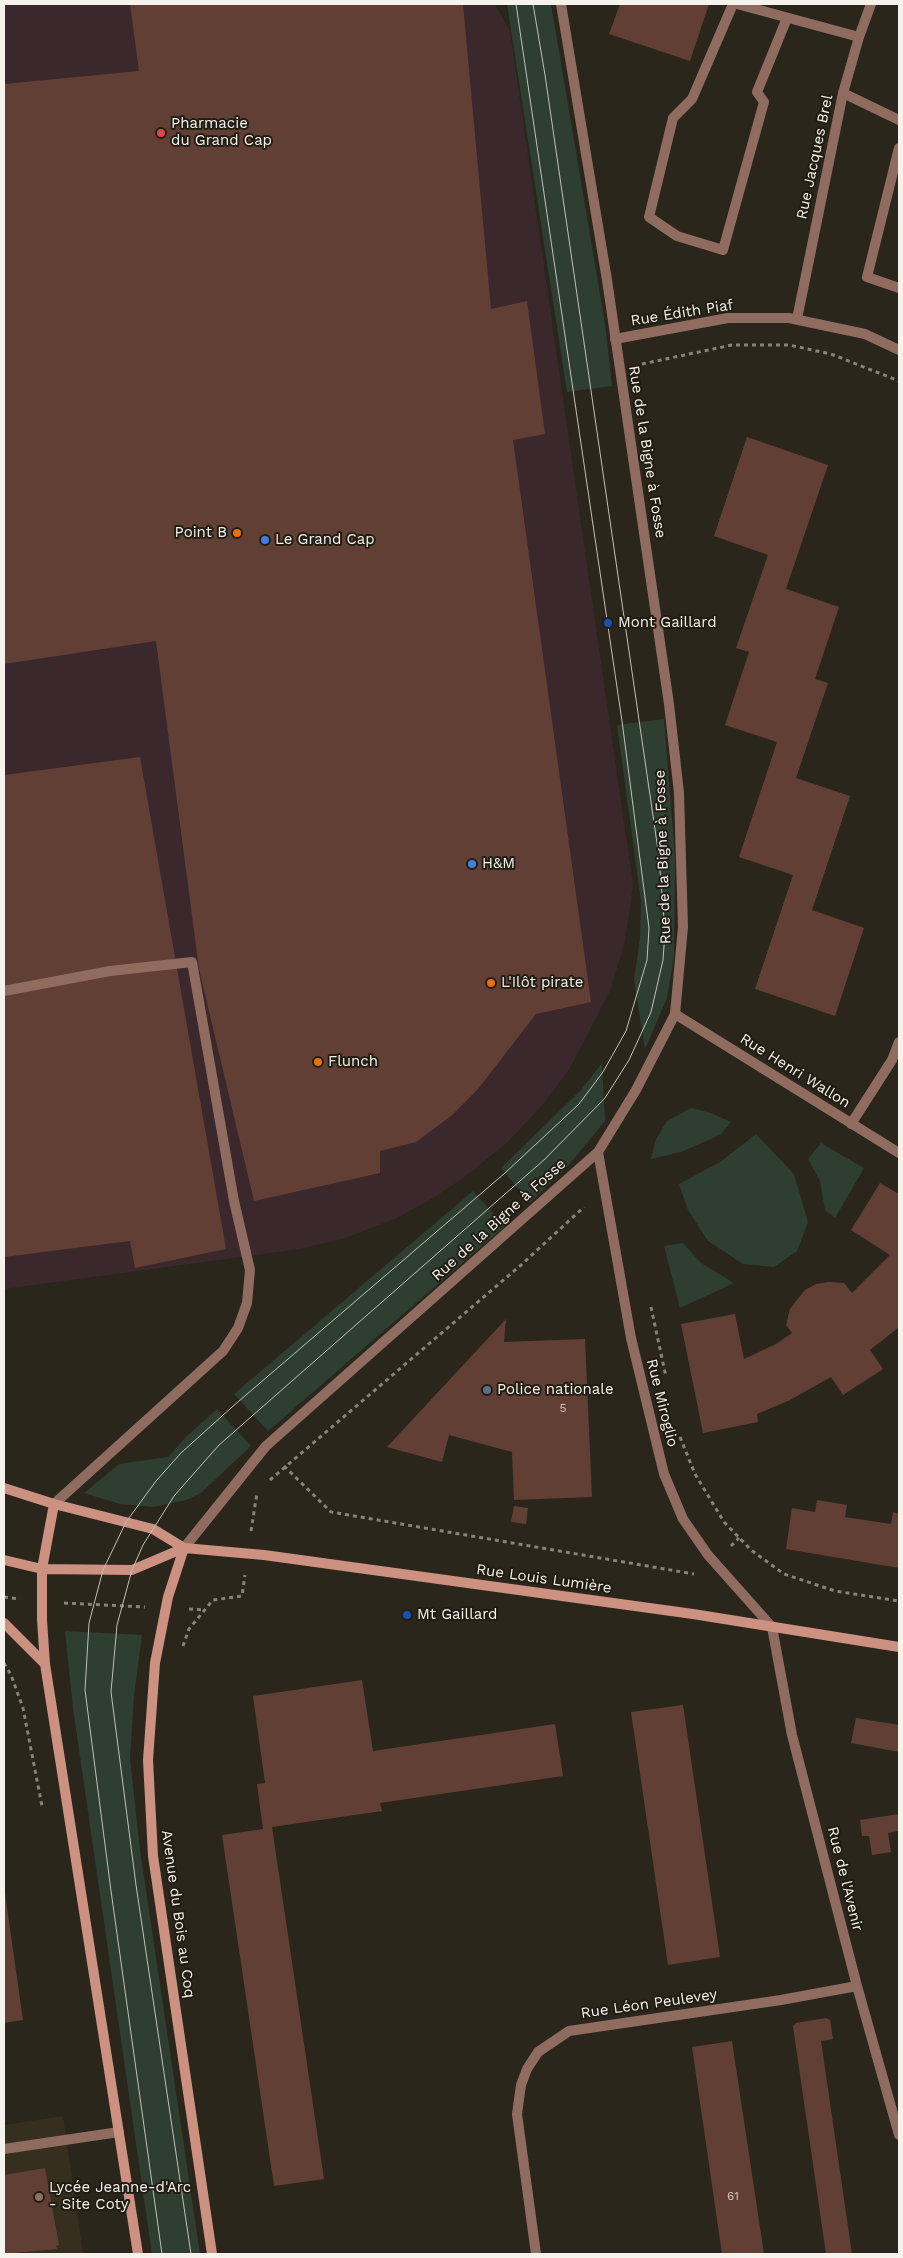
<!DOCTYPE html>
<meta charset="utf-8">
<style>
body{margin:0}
#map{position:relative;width:903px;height:2258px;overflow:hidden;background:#2a261c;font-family:"Work Sans",sans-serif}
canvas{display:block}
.frame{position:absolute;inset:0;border:5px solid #f6f3ec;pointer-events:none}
</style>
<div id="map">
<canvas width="903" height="2258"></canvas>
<div class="frame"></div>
</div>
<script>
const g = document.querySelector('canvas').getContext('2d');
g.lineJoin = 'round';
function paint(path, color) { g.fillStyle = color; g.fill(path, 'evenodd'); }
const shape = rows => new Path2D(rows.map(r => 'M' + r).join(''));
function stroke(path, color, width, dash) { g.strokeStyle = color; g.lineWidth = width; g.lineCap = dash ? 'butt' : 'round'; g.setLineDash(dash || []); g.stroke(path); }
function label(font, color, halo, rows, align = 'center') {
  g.font = font + ' "Work Sans",sans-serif'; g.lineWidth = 4; g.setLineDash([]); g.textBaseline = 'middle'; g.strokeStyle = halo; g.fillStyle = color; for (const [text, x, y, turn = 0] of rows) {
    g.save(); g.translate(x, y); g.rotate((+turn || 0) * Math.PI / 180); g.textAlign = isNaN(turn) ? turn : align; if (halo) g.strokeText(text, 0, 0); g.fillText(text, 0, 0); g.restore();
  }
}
const commercial = shape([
 [4,4,495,4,510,31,633,885,625,942,610,991,570,1068,544,1103,508,1142,462,1179,433,1198,397,1218,345,1238,300,1249,4,1289]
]);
const built = shape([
 [63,2116,83,2254,4,2254,4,2125]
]);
const green = shape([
 [507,4,551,4,605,324,612,386,567,392],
 [664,719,675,857,674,956,667,998,645,1049,634,980,640,939,641,901,617,725],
 [602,1063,605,1121,568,1166,530,1203,501,1168,581,1090],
 [691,1108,711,1113,731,1122,720,1135,681,1152,651,1159,656,1139,667,1121],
 [756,1134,794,1174,808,1222,797,1251,774,1267,743,1264,708,1241,688,1210,679,1184,720,1162],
 [821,1143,864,1168,835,1218,825,1210,820,1181,808,1159],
 [473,1191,505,1226,268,1431,234,1394],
 [683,1243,701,1263,734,1283,680,1308,664,1246],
 [217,1409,251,1446,201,1493,186,1500,153,1507,120,1504,84,1493,119,1464,168,1457,186,1437],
 [65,1631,142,1635,134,1696,130,1758,140,1850,200,2254,152,2254,73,1708]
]);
const building = shape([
 [130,4,463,4,491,309,527,301,545,434,513,440,591,1002,536,1014,478,1089,451,1116,416,1142,380,1151,380,1173,254,1201,199,969,156,641,4,664,4,84,139,71],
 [620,4,709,4,690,61,609,34],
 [747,437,828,465,786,589,839,607,815,679,828,683,796,778,850,796,812,910,864,928,835,1016,755,989,793,875,739,857,777,742,725,725,749,652,736,648,768,555,714,536],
 [140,757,226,1249,135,1268,130,1241,4,1257,4,775],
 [880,1183,899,1194,899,1327,870,1350,883,1369,843,1395,831,1377,790,1400,757,1414,758,1422,703,1433,681,1324,735,1314,744,1359,776,1344,792,1333,786,1325,790,1309,805,1290,816,1284,828,1282,844,1283,852,1293,890,1255,851,1230],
 [506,1319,504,1342,585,1339,592,1497,514,1500,512,1452,449,1435,442,1462,387,1447],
 [817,1500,847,1505,845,1517,891,1524,893,1512,899,1514,899,1568,786,1549,792,1508,815,1512],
 [514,1506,528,1508,526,1524,511,1522],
 [362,1680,373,1751,555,1724,563,1776,380,1803,382,1811,272,1827,324,2179,274,2186,222,1835,263,1829,257,1784,265,1783,253,1696],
 [683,1705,720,1957,668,1965,631,1712],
 [856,1718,899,1725,899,1752,851,1743],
 [899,1814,899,1831,888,1833,891,1852,872,1855,869,1836,862,1836,860,1820],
 [5,1893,23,2020,4,2023,4,1894],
 [826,2018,830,2020,833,2039,821,2041,852,2254,826,2254,793,2026,796,2023],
 [732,2041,764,2254,722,2254,692,2047],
 [45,2168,59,2245,56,2246,57,2249,4,2254,4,2175]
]);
const path = shape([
 [642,364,732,345,789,345,831,354,899,381],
 [651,1307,666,1377],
 [680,1437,695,1474,724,1522,751,1550,784,1574,835,1591,899,1601],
 [284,1466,331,1512,694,1574],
 [270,1480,521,1265,584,1207],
 [251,1531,257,1493],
 [731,1546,739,1538],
 [4,1597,20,1599],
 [64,1603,145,1607],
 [189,1609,205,1610],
 [183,1646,189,1629,213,1600,242,1596,245,1575],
 [4,1663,11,1675,23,1708,42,1806]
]);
const service = shape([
 [733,4,692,99,673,118,649,217,677,236,723,250,764,102,757,92,787,18],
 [737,4,859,37],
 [843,93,899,120],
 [899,148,867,277,899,288],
 [4,991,110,971,192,962,234,1201,250,1270,247,1303,238,1328,223,1351,54,1504],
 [4,2149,119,2132]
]);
const minor = shape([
 [797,319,843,93,859,37,871,4],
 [615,339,728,318,789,318,865,334,899,350],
 [675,1014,899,1153],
 [851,1124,892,1060,899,1042],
 [772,1627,792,1735,857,1986,899,2135],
 [536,2254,517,2114,521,2085,527,2069,538,2052,569,2031,781,2000,857,1986]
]);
const tertiary = shape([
 [598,1152,631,1338,664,1474,683,1519,708,1555,772,1627],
 [184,1548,266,1446,598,1152,636,1090,675,1014,683,927,679,793,669,704,607,280,561,4]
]);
const secondary = shape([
 [4,1488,54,1504,153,1529,184,1548],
 [54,1504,42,1569,42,1620,45,1664,138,2254],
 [184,1548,168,1597,155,1663,148,1760,153,1856,212,2254],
 [4,1560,42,1569,132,1570,184,1548,264,1555,693,1614,899,1647],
 [4,1623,45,1664]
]);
const tram = shape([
 [162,2254,111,1891,85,1690,89,1623,103,1570,126,1522,156,1481,181,1453,232,1407,505,1173,579,1104,603,1072,626,1031,647,960,649,928,622,721,516,4],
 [191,2254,136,1885,111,1692,117,1625,132,1570,143,1545,174,1496,219,1445,545,1159,605,1098,629,1060,651,1012,663,960,665,932,659,857,545,75,533,4]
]);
const markers = [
 [161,133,5,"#e0444e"],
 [237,533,5,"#e8710a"],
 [265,540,5,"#3f7fe0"],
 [608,623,5,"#1a4fb4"],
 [472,864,5,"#3f7fe0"],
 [491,983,5,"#e8710a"],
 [318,1062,5,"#e8710a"],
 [487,1390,5,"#5c6f8a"],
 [407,1615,5,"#1a4fb4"],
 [39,2197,5,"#8d6e63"]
];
const numberNames = [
 ["5",563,1408],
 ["61",733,2196]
];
const poiNames = [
 ["Pharmacie",171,124],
 ["du Grand Cap",171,141],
 ["Point B",227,533,"right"],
 ["Le Grand Cap",275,540],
 ["Mont Gaillard",618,623],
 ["H&M",482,864],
 ["L'Ilôt pirate",501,983],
 ["Flunch",328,1062],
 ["Police nationale",497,1390],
 ["Mt Gaillard",417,1615],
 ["Lycée Jeanne-d'Arc",49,2188],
 ["- Site Coty",49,2205]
];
const streetNames = [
 ["Rue Jacques Brel",815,157,-78],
 ["Rue Édith Piaf",682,313,-9],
 ["Rue de la Bigne à Fosse",647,452,81],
 ["Rue de la Bigne à Fosse",663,857,-92],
 ["Rue Henri Wallon",795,1071,32],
 ["Rue de la Bigne à Fosse",499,1220,-42],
 ["Rue Miroglio",662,1403,76],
 ["Rue Louis Lumière",544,1579,8],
 ["Rue de l'Avenir",845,1879,76],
 ["Avenue du Bois au Coq",178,1914,82],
 ["Rue Léon Peulevey",649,2004,-8]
];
paint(commercial, '#3b282c');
paint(built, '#362f1f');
paint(green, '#2e3f31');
paint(building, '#623f35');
stroke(path, '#87837a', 3, [4, 4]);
stroke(service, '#906b60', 10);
stroke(minor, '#906b60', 10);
stroke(tertiary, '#906b60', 10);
stroke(secondary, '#cc9180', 10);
stroke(tram, '#c2bfb7', 1);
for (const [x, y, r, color] of markers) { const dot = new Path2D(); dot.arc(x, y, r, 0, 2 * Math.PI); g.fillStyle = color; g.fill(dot); stroke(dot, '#211d13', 2); }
label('12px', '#d1c6be', null, numberNames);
label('15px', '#f6f3ec', '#211d13', poiNames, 'left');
label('15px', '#f6f3ec', '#211d13', streetNames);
</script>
